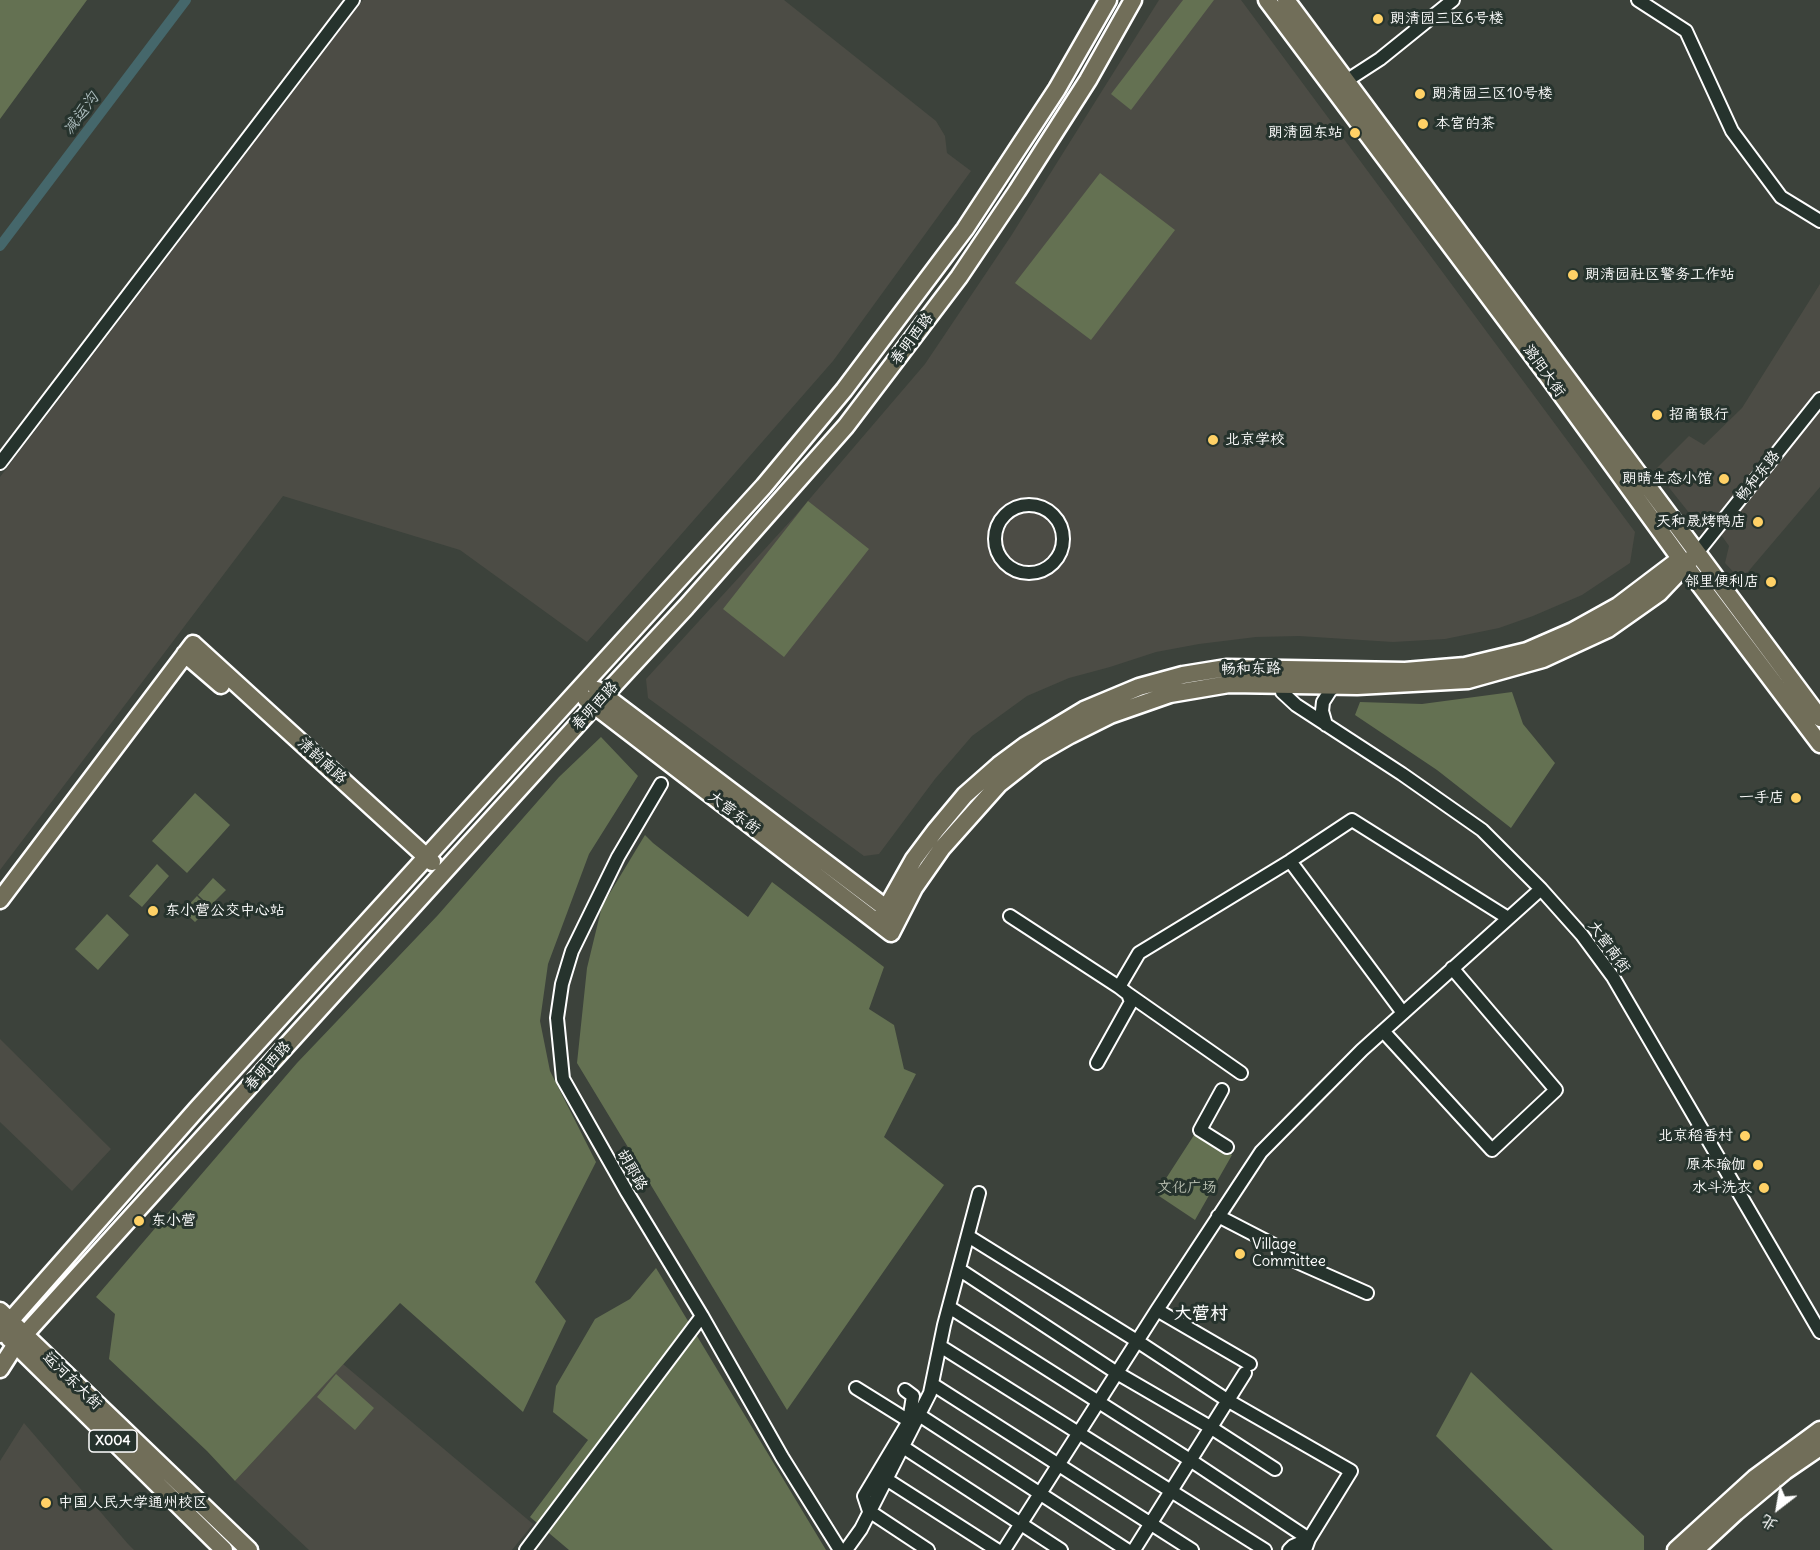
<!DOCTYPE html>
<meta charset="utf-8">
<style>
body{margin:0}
#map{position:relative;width:1820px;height:1550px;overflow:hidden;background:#3c423b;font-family:Delius,"LXGW WenKai TC",sans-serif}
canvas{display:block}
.north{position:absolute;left:1748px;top:1478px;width:60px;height:60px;-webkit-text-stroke:4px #26332d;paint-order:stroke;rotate:211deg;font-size:16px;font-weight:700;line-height:24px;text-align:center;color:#fff}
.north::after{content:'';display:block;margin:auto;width:21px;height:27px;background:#fff;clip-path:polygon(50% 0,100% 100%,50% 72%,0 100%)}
</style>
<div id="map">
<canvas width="1820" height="1550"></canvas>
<div class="north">北</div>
</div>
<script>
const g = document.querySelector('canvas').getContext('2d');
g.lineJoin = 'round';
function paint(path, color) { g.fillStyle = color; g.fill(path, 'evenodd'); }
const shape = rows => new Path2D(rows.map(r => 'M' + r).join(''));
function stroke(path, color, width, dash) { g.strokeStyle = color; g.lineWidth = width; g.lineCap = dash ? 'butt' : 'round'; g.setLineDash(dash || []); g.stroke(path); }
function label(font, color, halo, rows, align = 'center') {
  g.font = font + ' Delius,"LXGW WenKai TC",sans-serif'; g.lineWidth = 6; g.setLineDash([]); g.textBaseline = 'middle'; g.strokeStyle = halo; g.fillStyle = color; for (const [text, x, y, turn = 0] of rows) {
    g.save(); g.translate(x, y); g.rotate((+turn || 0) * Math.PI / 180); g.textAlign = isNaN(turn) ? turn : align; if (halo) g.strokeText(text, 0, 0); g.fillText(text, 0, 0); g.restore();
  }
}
const built = shape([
 [363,0,784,0,936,121,945,136,947,153,971,171,833,361,587,642,460,550,283,496,0,870,0,477],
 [1159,0,1241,0,1635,532,1630,563,1582,595,1533,616,1499,628,1445,639,1393,642,1299,636,1256,637,1199,644,1156,652,1110,667,1069,678,1027,696,972,736,935,779,879,854,864,856,648,698,646,679,795,516,925,364,1011,236],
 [1820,284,1820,487,1741,580,1725,563,1729,546,1707,515,1690,514,1655,470,1689,436,1704,445,1742,408],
 [0,1039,111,1149,72,1191,0,1122],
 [343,1364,533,1524,512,1550,309,1550,235,1481],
 [24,1423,128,1544,134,1550,0,1550,0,1461]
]);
const green = shape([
 [0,0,87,0,0,119],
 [1183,0,1214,0,1131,110,1111,94],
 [1100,173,1175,230,1091,340,1015,283],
 [808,501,869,549,784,657,723,609],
 [1512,692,1523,724,1555,763,1511,828,1437,770,1355,715,1360,702,1422,704],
 [601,737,638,776,589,854,548,964,540,1021,550,1071,596,1162,535,1282,566,1321,523,1412,400,1303,235,1481,207,1451,109,1359,115,1314,96,1297,297,1063,438,915,559,777],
 [195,793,230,825,187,873,152,841],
 [645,835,653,843,748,917,772,882,884,967,869,1009,894,1025,904,1069,916,1074,884,1137,944,1185,787,1410,577,1063,587,968,602,906],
 [157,864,169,876,142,907,129,896],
 [213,878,226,890,210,906,198,895],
 [197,896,209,908,195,922,183,911],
 [107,914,129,935,98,970,75,949],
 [1196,1132,1232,1155,1195,1220,1156,1194],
 [656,1268,826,1550,569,1550,530,1517,588,1440,553,1412,556,1386,595,1319,630,1299],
 [1471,1372,1644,1536,1644,1550,1553,1550,1436,1436],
 [336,1374,374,1408,355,1430,317,1397]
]);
const canal = shape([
 [0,246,186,0]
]);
const minor = shape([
 [1638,0,1686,31,1732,131,1781,197,1820,221],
 [1346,81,1380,59,1453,0],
 [0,463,353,0],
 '995 539a34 34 0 1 1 68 0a34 34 0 1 1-68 0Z',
 [1697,553,1820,399],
 [1280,679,1282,692,1296,705,1402,774,1482,830,1541,889,1582,935,1613,977,1820,1332],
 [1326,725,1322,711,1323,702,1330,691,1337,685],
 [661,784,618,857,572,951,562,984,557,1018,563,1079,627,1192,702,1316,782,1457,840,1550],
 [1290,861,1403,1013],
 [1010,916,1119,987],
 [1128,994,1241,1073],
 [1383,1031,1492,1150,1556,1090,1452,968],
 [1097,1063,1131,1002,1128,994,1119,987,1139,953,1290,861,1352,820,1508,918],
 [1222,1090,1200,1130,1227,1147],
 [1218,1216,1278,1247,1279,1254,1367,1293],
 [968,1236,1137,1341,1227,1400,1351,1471,1309,1539,1305,1550],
 [960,1270,1117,1373,1210,1427,1275,1469],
 [949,1307,1190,1460,1309,1539],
 [1157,1310,1250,1364],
 [940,1346,1265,1550],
 [932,1384,1192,1550],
 [856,1388,909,1421],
 [905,1390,913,1396,909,1421,864,1496,869,1511,928,1550],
 [919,1415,1127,1550],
 [903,1447,1061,1550],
 [886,1479,997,1550],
 [526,1550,702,1316],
 [846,1550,861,1529,930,1393,944,1325,979,1193],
 [1004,1550,1157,1310,1261,1152,1362,1050,1541,889],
 [1134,1550,1245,1373],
 [1289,1550,1293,1546,1309,1539]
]);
const major = shape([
 [1267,0,1548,376,1685,565,1820,744],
 [1286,0,1820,718],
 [185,654,221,685],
 [597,690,895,915],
 [586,699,891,933,914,888,942,848,999,784,1037,754,1070,735,1110,715,1170,694,1229,684,1357,686,1468,680,1543,659,1608,629,1659,593,1697,553],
 [0,900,193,644,432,862],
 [878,923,914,859,935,831,965,795,999,765,1026,745,1084,710,1139,687,1183,675,1226,668,1405,671,1465,666,1527,651,1573,631,1618,606,1680,559],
 [0,1311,249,1550],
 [0,1334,10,1321,197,1109,764,486,844,390,965,229,1057,89,1108,0],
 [9,1338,224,1550],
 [0,1369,16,1344,588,713,686,607,846,426,959,277,1017,191,1088,80,1133,0],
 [1676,1550,1755,1478,1820,1430],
 [1695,1550,1736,1512,1785,1471,1820,1447]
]);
const markers = [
 [1378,19,6,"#ffd166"],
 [1420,94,6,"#ffd166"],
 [1423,124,6,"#ffd166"],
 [1355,133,6,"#ffd166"],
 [1573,275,6,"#ffd166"],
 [1657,415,6,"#ffd166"],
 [1213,440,6,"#ffd166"],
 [1724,479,6,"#ffd166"],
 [1758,522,6,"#ffd166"],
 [1771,582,6,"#ffd166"],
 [1796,798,6,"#ffd166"],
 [153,911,6,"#ffd166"],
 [1745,1136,6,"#ffd166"],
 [1758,1165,6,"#ffd166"],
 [1764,1188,6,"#ffd166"],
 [139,1221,6,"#ffd166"],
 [1240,1254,6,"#ffd166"],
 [46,1503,6,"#ffd166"]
];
const shields = [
 [113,1441,48]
];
const shieldNames = [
 ["X004",113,1441]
];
const poiNames = [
 ["朗清园三区6号楼",1390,19],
 ["朗清园三区10号楼",1432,94],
 ["本宫的茶",1435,124],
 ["朗清园东站",1343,133,"right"],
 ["朗清园社区警务工作站",1585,275],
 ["招商银行",1669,415],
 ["北京学校",1225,440],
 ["朗晴生态小馆",1712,479,"right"],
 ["天和晟烤鸭店",1746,522,"right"],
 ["邻里便利店",1759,582,"right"],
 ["一手店",1784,798,"right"],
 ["东小营公交中心站",165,911],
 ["北京稻香村",1733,1136,"right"],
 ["原本瑜伽",1746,1165,"right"],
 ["水斗洗衣",1752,1188,"right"],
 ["东小营",151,1221],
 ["Village",1252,1245],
 ["Committee",1252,1262],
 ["中国人民大学通州校区",58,1503]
];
const streetNames = [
 ["春明西路",912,339,-53],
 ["潞阳大街",1544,371,54],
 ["畅和东路",1758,476,-51],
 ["畅和东路",1251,669,-1],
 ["春明西路",595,706,-47],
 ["清韵南路",322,761,42],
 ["大营东街",734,813,37],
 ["大营南街",1609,947,54],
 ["春明西路",268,1066,-48],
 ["胡郎路",632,1170,60],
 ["运河东大街",72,1381,44]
];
const parkNames = [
 ["文化广场",1187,1188]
];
const waterNames = [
 ["减运沟",81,114,-53]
];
const quarterNames = [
 ["大营村",1201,1314]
];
paint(built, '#4c4c45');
paint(green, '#647152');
stroke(canal, '#45676b', 10);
stroke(minor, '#fff', 16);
stroke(major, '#fff', 21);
stroke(minor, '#26332d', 12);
stroke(major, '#716e59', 16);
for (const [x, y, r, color] of markers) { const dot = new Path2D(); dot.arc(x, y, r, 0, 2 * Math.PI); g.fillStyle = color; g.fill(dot); stroke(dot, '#26332d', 2); }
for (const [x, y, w] of shields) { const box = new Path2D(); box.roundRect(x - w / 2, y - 11, w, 22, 4.5); g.fillStyle = '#26332d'; g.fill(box); stroke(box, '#fff', 1.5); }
label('bold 14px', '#fff', null, shieldNames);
label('15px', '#fff', '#26332d', poiNames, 'left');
label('15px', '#fff', '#26332d', streetNames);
label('15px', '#b9bfb1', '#26332d', parkNames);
label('italic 16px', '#abbbbc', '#26332d', waterNames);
label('bold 18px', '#fff', '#26332d', quarterNames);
</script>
